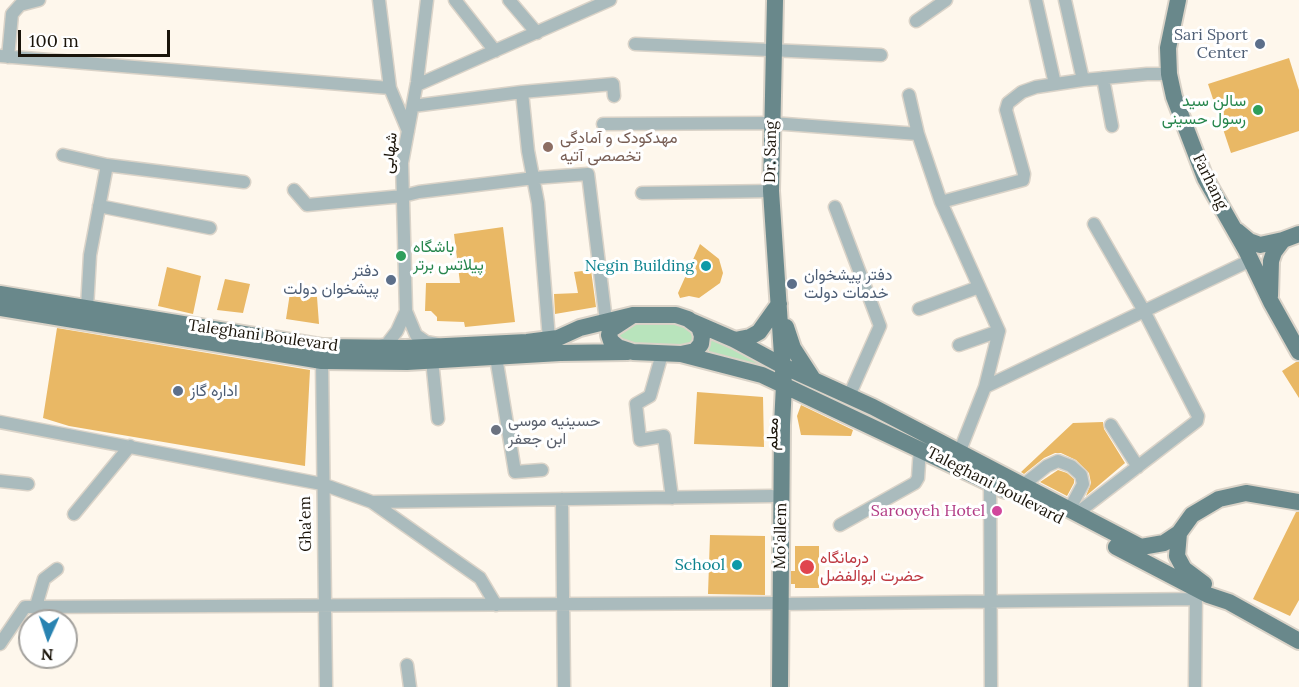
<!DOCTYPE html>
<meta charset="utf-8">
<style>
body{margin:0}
#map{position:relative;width:1299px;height:687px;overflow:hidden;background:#fef7ec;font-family:Lora,serif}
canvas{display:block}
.north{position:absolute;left:18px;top:609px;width:60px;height:60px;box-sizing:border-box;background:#fff;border:2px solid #a3a19d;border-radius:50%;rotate:183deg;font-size:16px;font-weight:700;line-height:24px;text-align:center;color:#1a140a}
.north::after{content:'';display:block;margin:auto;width:21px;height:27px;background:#2983b1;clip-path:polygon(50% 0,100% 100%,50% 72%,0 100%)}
.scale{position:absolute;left:18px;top:30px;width:152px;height:27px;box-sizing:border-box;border:3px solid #1a140a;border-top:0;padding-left:8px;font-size:18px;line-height:21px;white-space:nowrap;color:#1a140a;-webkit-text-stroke:4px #fff;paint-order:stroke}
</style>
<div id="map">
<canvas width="1299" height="687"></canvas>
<div class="north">N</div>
<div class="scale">100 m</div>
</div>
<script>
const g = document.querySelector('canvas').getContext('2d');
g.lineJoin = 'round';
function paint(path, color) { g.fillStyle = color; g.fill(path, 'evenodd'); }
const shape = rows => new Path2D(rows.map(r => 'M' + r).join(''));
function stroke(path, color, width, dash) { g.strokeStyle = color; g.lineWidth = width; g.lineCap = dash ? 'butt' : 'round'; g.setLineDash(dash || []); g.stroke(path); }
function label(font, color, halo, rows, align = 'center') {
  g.font = font + ' Lora,Vazirmatn,serif'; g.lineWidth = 6; g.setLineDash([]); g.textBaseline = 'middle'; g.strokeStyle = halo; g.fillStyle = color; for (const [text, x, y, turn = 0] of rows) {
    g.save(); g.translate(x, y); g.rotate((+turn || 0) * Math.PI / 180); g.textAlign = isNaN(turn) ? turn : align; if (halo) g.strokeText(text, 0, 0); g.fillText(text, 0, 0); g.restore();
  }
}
const green = shape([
 [671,319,696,333,691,348,655,350,617,340,615,331,624,324],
 [709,334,773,367,773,371,709,355]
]);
const building = shape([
 [1289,58,1299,90,1299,131,1231,153,1208,84],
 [503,227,515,322,465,327,464,322,437,321,437,317,431,311,425,311,426,283,460,283,454,234],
 [700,244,719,259,723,273,720,283,699,298,689,296,680,298,678,293],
 [167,267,201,276,193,314,158,306],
 [591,270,596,307,555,314,554,294,578,293,574,272],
 [225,279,250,284,243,313,217,310],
 [290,293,317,297,319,324,286,319],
 [57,328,310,370,305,466,69,426,43,418],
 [1296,362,1299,362,1299,398,1282,371],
 [697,392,763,397,764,447,694,444],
 [801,405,853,430,851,436,801,435,797,416],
 [1103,422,1104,429,1125,463,1086,496,1091,483,1089,473,1076,460,1061,453,1055,453,1044,458,1024,474,1021,472,1073,423],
 [1058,470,1067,473,1074,479,1074,483,1067,496,1040,482],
 [1296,512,1299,512,1299,600,1290,616,1253,599],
 [710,535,765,536,765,595,708,594],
 [795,546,819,546,819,588,795,588,795,584,791,584,791,571,795,571]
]);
const minor = shape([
 [379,0,390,88,408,131],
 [427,0,417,82,402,163,406,311,416,335,426,342,437,344],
 [455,0,495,51],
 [509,0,537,33],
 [1036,0,1055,84],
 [1065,0,1083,80],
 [916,21,946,0],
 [635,44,881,55],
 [0,56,390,88],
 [8,57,12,14,20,5,39,0],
 [1103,78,1112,126],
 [417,85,610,0],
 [522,92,528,151,538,203,549,339],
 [909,95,918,134],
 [413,106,522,92,613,84,614,96],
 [603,124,772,123,918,134,941,202,999,331,985,387,959,453],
 [63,155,107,165],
 [294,190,307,205,403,196,419,192,534,178,588,174,606,321],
 [642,193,771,191],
 [941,202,1023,180,1024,174,1006,110,1008,103,1022,92,1036,87,1083,80,1147,74,1169,74],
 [99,206,210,228],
 [835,207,880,326,849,396],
 [87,308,90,255,107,165,244,182],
 [919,309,979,287],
 [959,345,999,331],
 [376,347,387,344,397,331,406,311],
 [662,354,650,396,636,404,640,440,664,436,672,498],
 [496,357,515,472,542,470],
 [432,360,438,419],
 [322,361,326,687],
 [985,387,1251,260],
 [0,422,322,484,372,502,772,496],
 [1111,425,1138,467],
 [0,481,28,484],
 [990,482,991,687],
 [1022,486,1047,466,1058,461,1071,466,1081,475,1083,484,1069,510],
 [562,499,564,687],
 [372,502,480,578,496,605],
 [74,514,130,446],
 [1076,514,1197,421,1198,416,1144,311,1094,224],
 [840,525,915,483,918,478,920,448],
 [780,604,1196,599],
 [36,606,44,579,57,569],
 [0,644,25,607,773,603],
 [407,665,410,687],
 [1195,687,1196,592]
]);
const major = shape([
 [775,0,771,191,784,385,782,425,780,687],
 [1178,0,1168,48,1169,74,1174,97,1205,178,1246,250,1271,302,1299,352],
 [1237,231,1249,241,1260,245,1283,240,1299,234],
 [0,294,323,347,406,348,527,342,558,338,580,328,633,315,676,315,688,319,699,327,702,336,701,344,695,351,681,354,633,352,618,347,611,341,609,335,610,330,633,315],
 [1270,296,1271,261,1274,252,1283,240],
 [0,308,322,361,407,362,560,353,628,352],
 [691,321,735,340,783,366,873,407,1141,547,1164,543,1179,533,1192,515,1219,499,1246,493,1299,502],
 [786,327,793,348,813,379],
 [735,340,750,337,759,332,779,304],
 [681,354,762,375,1005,490],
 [1179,533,1177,556,1184,569,1204,584],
 [1116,547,1208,595,1229,602,1299,641]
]);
const markers = [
 [1260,44,6,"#5c6f8a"],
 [1258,110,6,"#2e9e5b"],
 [548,147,6,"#8d6e63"],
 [401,256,6,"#2e9e5b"],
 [706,266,6,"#0f9aa8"],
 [391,280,6,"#5c6f8a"],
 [792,284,6,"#5c6f8a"],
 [178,391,6,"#5c6f8a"],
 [496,430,6,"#6b7280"],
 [997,511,6,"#d1479c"],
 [737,565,6,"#0f9aa8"],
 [807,567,8,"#e0444e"]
];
const serviceNames = [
 ["Sari Sport",1248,35],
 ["Center",1248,53],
 ["دفتر",379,271],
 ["پیشخوان دولت",379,289],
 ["دفتر پیشخوان",804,275,"left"],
 ["خدمات دولت",804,293,"left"],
 ["اداره گاز",190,391,"left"]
];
const leisureNames = [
 ["سالن سید",1246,101],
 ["رسول حسینی",1246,119],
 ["باشگاه",413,247,"left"],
 ["پیلاتس برتر",413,265,"left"]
];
const educationNames = [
 ["مهدکودک و آمادگی",560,138],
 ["تخصصی آتیه",560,156]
];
const streetNames = [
 ["Dr. Sang",771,152,-89],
 ["شهابی",390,153,-84],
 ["Farhang",1210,182,64],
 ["Taleghani Boulevard",263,336,8],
 ["معلم",773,434,-89],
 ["Taleghani Boulevard",995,486,27],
 ["Gha'em",306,524,-91],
 ["Mo'allem",781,536,-89]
];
const cultureNames = [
 ["Negin Building",694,266],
 ["School",725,565]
];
const worshipNames = [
 ["حسینیه موسی",508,421],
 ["ابن جعفر",508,439]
];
const hotelNames = [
 ["Sarooyeh Hotel",985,511]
];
const healthNames = [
 ["درمانگاه",820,558],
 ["حضرت ابوالفضل",820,576]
];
paint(green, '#b8e4bc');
paint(building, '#e9b865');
stroke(minor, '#dad3c8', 15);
stroke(major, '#dad3c8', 20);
stroke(minor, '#aabbbd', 12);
stroke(major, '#69888b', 16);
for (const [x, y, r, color] of markers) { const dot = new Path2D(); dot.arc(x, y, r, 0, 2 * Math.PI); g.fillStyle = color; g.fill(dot); stroke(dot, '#fff', 2); }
label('16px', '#4e5e75', '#fff', serviceNames, 'right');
label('16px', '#27864d', '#fff', leisureNames, 'right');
label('16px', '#785e54', '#fff', educationNames, 'left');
label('16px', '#1a140a', '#fff', streetNames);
label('16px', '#0d838f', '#fff', cultureNames, 'right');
label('16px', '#5b616d', '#fff', worshipNames, 'left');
label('16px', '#b23c85', '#fff', hotelNames, 'right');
label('16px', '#be3a42', '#fff', healthNames, 'left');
</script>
